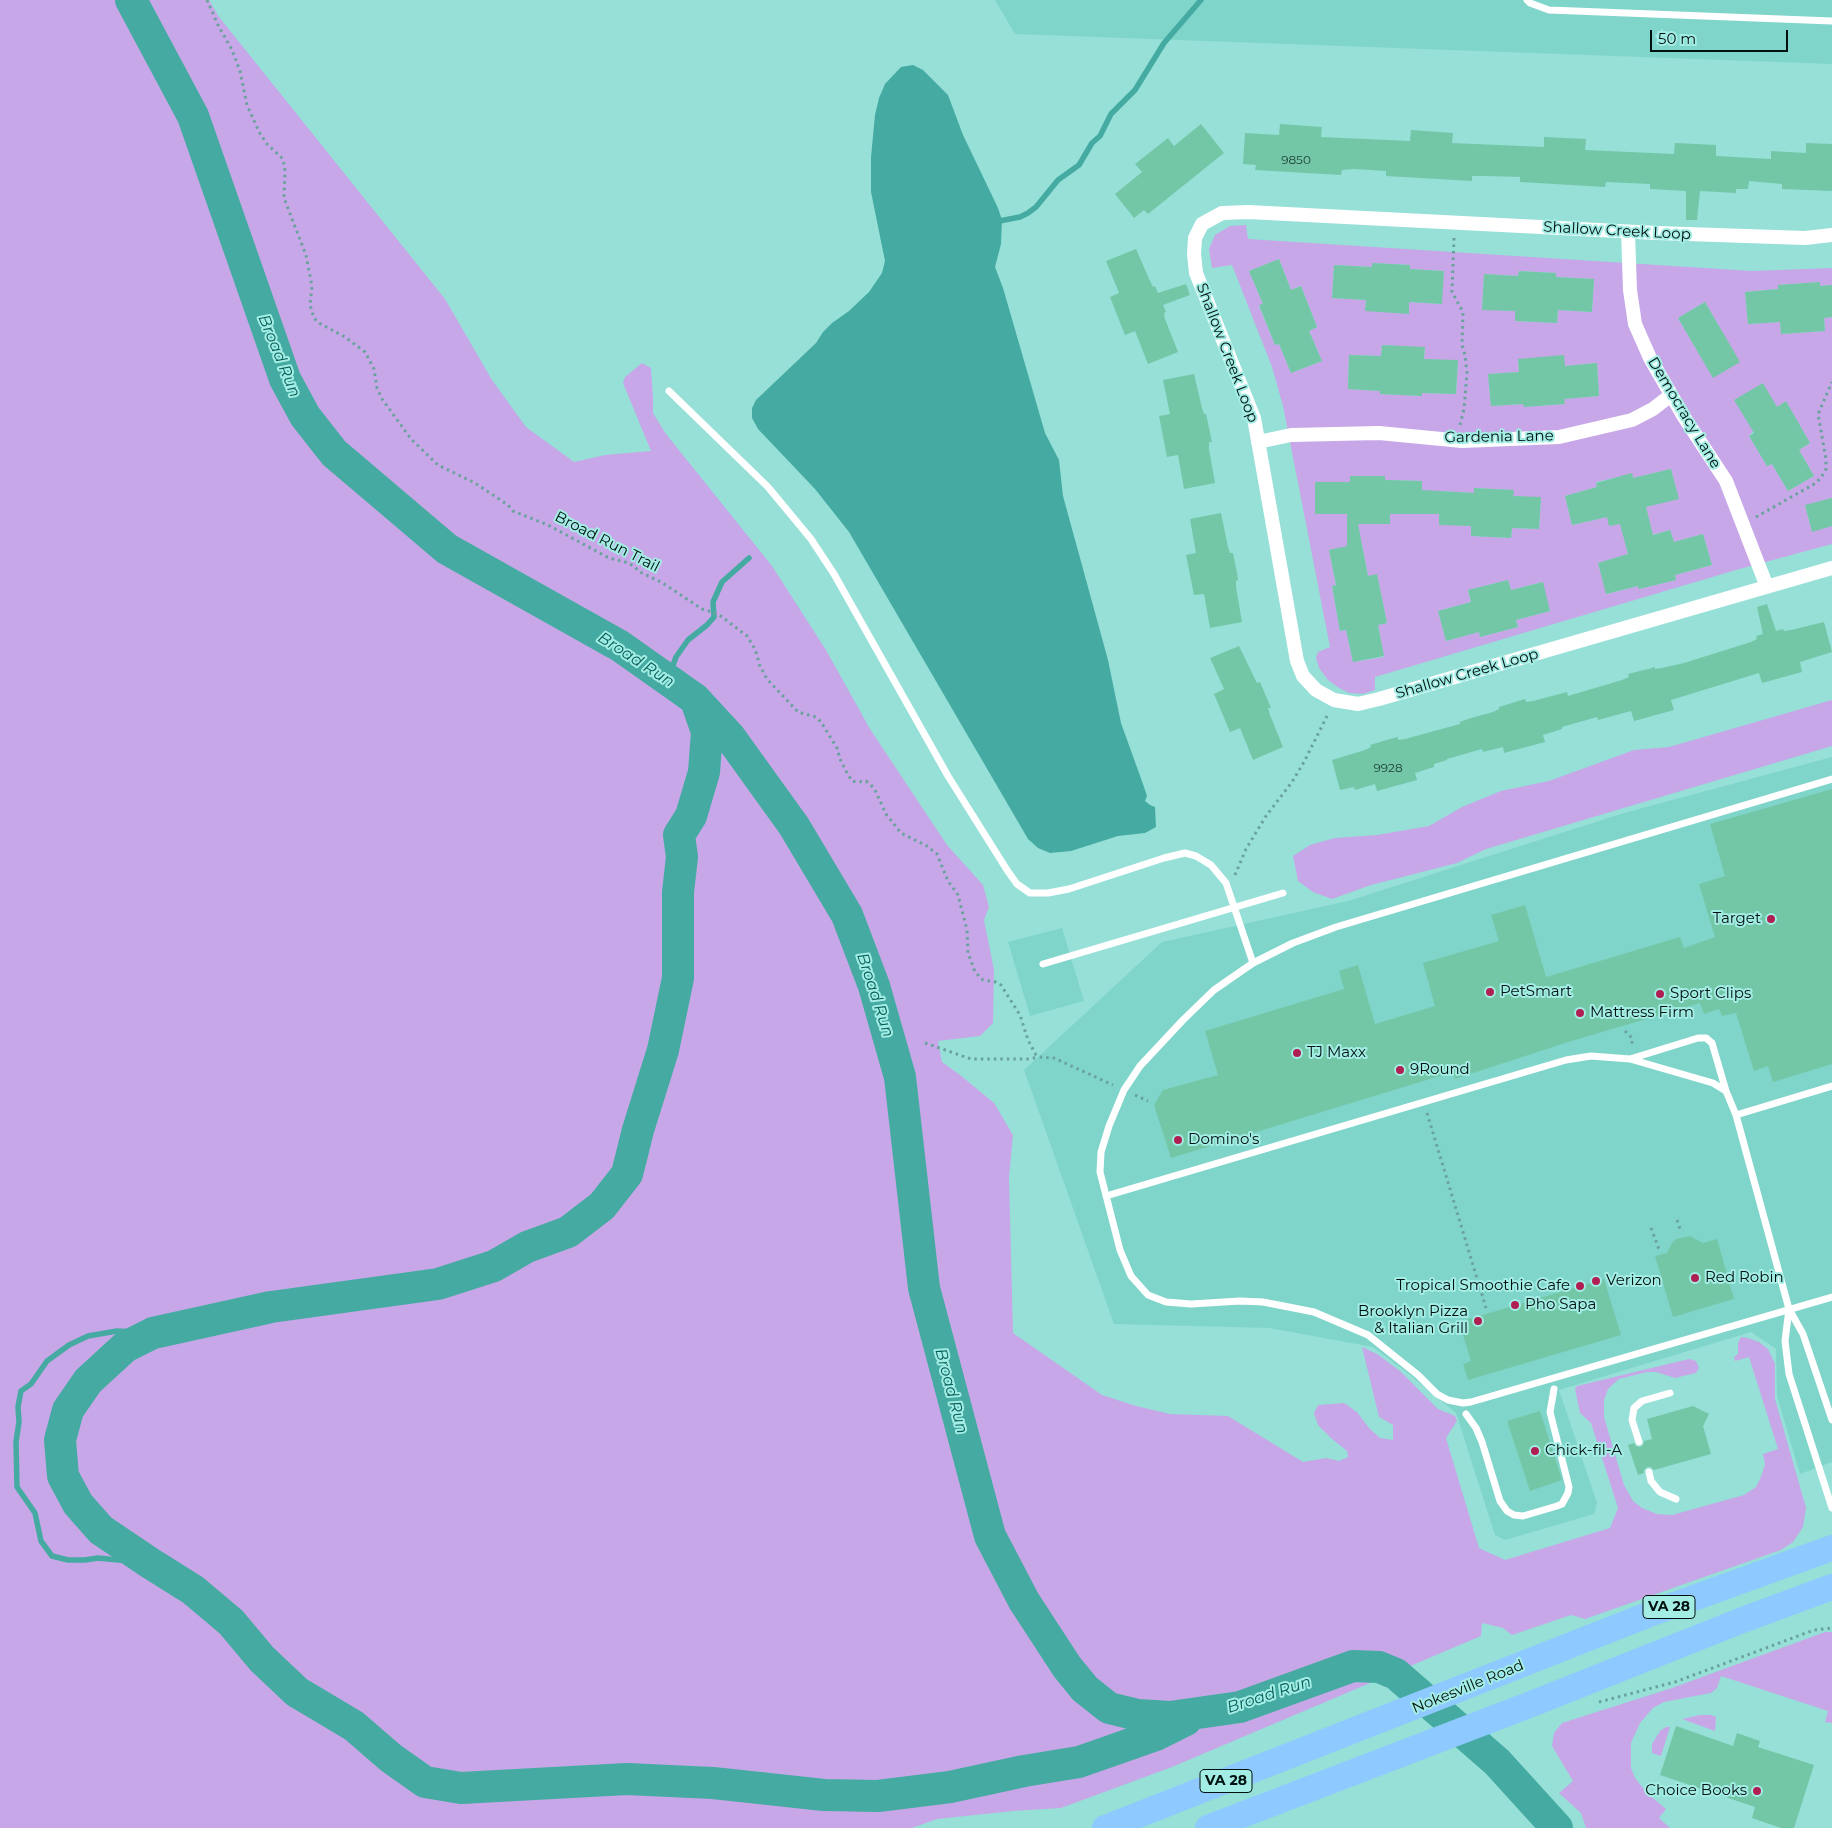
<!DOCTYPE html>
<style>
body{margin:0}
#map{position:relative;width:1832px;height:1828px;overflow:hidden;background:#96e0d8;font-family:Montserrat,sans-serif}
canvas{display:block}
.scale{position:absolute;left:1650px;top:30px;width:138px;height:22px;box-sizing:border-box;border:2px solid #00110f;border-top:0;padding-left:6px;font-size:15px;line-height:18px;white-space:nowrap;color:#00110f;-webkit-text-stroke:4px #a3ede5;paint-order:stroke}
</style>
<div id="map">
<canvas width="1832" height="1828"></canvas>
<div class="scale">50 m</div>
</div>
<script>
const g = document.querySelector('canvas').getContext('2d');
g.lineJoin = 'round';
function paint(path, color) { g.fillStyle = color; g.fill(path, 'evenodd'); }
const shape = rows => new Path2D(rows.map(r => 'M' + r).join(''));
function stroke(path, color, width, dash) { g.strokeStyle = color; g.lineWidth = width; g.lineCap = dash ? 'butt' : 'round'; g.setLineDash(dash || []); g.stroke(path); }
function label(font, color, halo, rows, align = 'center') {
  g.font = font + ' Montserrat,sans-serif'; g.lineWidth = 4; g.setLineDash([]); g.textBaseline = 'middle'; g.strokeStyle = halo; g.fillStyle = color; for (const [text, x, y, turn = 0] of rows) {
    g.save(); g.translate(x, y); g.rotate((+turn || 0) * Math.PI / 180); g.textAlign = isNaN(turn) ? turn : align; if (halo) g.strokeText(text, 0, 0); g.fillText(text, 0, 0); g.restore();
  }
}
const built = shape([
 [995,0,1832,0,1832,64,1015,34],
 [1832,757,1832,1462,1800,1474,1777,1396,1776,1349,1751,1332,1559,1390,1597,1503,1594,1514,1505,1540,1495,1535,1456,1413,1404,1370,1373,1347,1269,1328,1114,1324,1024,1070,1162,942,1348,901,1624,813],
 [1062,928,1084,1001,1030,1016,1008,942]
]);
const green = shape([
 [0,0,209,0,219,17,445,299,492,380,526,427,574,462,605,455,651,451,623,383,625,377,642,363,651,368,653,398,653,413,666,434,772,566,826,650,870,729,947,845,983,885,989,907,984,920,994,970,993,1023,980,1036,938,1041,942,1062,960,1075,994,1103,1013,1135,1009,1177,1013,1333,1102,1395,1136,1406,1170,1414,1228,1416,1303,1462,1326,1458,1339,1461,1348,1457,1347,1451,1332,1439,1318,1425,1314,1413,1318,1405,1344,1403,1357,1412,1369,1428,1380,1438,1393,1440,1393,1425,1379,1417,1362,1347,1377,1354,1400,1371,1438,1409,1455,1416,1457,1421,1446,1438,1479,1548,1505,1560,1610,1528,1618,1508,1591,1423,1580,1413,1575,1389,1577,1386,1689,1359,1696,1361,1699,1368,1696,1373,1675,1378,1656,1372,1647,1372,1619,1379,1608,1389,1604,1400,1604,1417,1624,1485,1633,1501,1642,1508,1657,1514,1672,1515,1744,1495,1756,1487,1761,1477,1765,1464,1763,1454,1778,1449,1749,1357,1735,1361,1734,1357,1738,1354,1738,1343,1741,1337,1748,1338,1759,1342,1768,1349,1775,1364,1775,1399,1806,1508,1803,1527,1793,1542,1781,1550,1585,1619,1571,1615,1512,1635,1503,1628,1482,1623,1481,1636,1172,1767,1061,1808,1013,1811,937,1819,912,1828,0,1828],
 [1246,225,1248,239,1752,271,1832,268,1832,285,1820,286,1820,282,1778,285,1778,289,1745,292,1748,324,1780,322,1781,334,1825,331,1824,318,1832,317,1832,498,1805,506,1812,531,1832,526,1832,544,1736,570,1375,677,1375,690,1363,694,1349,693,1339,688,1328,680,1319,668,1316,658,1318,652,1330,647,1283,406,1272,367,1232,265,1212,268,1209,249,1215,235,1230,226],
 [1279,259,1291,290,1301,286,1317,327,1309,331,1322,361,1291,373,1279,344,1275,345,1259,306,1263,304,1249,271],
 [1372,263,1410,265,1410,269,1444,271,1441,304,1409,302,1409,313,1365,310,1366,300,1332,298,1334,265,1372,267],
 [1519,271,1556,273,1556,277,1594,279,1592,312,1558,310,1557,323,1515,321,1515,311,1482,309,1484,274,1518,276],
 [1705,302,1739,362,1713,377,1678,318],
 [1382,345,1425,348,1424,359,1458,361,1456,394,1422,393,1422,396,1381,394,1380,391,1348,389,1349,355,1381,356],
 [1518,359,1565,366,1597,363,1599,396,1564,399,1564,404,1524,407,1523,404,1491,406,1488,374,1519,372],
 [1786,402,1810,443,1799,450,1814,476,1788,491,1772,464,1767,466,1749,436,1777,407],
 [1671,469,1678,498,1646,507,1648,516,1610,526,1607,517,1572,525,1565,496,1597,487,1596,482,1632,474,1633,478],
 [1351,476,1385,476,1385,480,1422,481,1421,514,1390,514,1390,524,1347,524,1347,514,1315,514,1315,482,1350,482],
 [1475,488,1513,490,1513,496,1541,498,1539,529,1512,528,1511,538,1471,536,1471,526,1439,524,1440,491,1474,493],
 [1670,530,1674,542,1703,534,1712,565,1675,575,1676,580,1639,589,1638,586,1607,594,1598,563,1628,554,1625,542],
 [1362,544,1368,576,1377,575,1387,623,1378,625,1384,657,1353,662,1346,630,1340,631,1332,586,1336,585,1329,550],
 [1508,580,1511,590,1542,582,1550,611,1516,620,1518,627,1480,637,1479,632,1446,641,1438,611,1471,602,1468,590],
 [1832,700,1832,746,1486,849,1457,863,1371,885,1332,899,1313,892,1298,881,1293,856,1310,845,1335,838,1377,835,1429,826,1462,807,1501,791,1549,781,1634,750,1669,747],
 [1825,1632,1832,1632,1832,1723,1825,1722,1828,1711,1721,1676,1717,1688,1711,1693,1664,1702,1653,1708,1640,1723,1631,1743,1631,1768,1635,1778,1647,1793,1666,1809,1659,1818,1670,1828,1586,1828,1581,1813,1559,1793,1573,1781,1552,1746,1554,1733,1562,1723,1672,1688],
 [1700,1715,1711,1715,1716,1717,1715,1731,1682,1719],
 [1666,1727,1670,1727,1661,1756,1652,1753,1652,1744,1660,1731]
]);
const water = shape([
 [913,65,923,70,948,95,963,135,998,208,1002,220,1001,244,995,267,1003,288,1045,433,1059,460,1063,496,1108,660,1121,723,1143,784,1147,796,1145,801,1150,805,1155,807,1156,827,1145,833,1118,836,1071,851,1050,853,1038,848,1028,839,849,532,815,489,758,429,752,418,752,408,756,400,816,343,823,332,832,323,849,311,869,292,882,273,885,261,871,192,871,157,875,115,879,98,885,84,901,67]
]);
const stream = shape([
 [994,222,1020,217,1028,213,1036,207,1058,180,1079,165,1092,143,1100,136,1111,114,1135,90,1164,43,1201,0],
 [668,679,676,657,688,640,707,625,714,617,713,602,722,582,749,558],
 [150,1563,98,1558,85,1560,68,1560,52,1556,41,1541,35,1513,17,1487,16,1442,19,1422,18,1407,21,1391,31,1384,47,1361,69,1345,88,1336,117,1331,153,1333]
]);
const river = shape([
 [131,0,193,116,285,379,305,416,334,453,447,549,620,646,695,699,730,737,794,826,847,915,874,986,900,1077,924,1288,990,1536,1024,1601,1067,1667,1085,1689,1109,1708,1138,1715,1170,1717,1240,1707,1353,1666,1379,1667,1396,1674,1497,1762,1557,1828],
 [697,703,707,732,704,772,691,816,679,835,682,857,678,892,678,978,663,1050,638,1130,627,1174,602,1206,568,1232,527,1247,494,1266,438,1284,271,1307,153,1333,125,1347,88,1381,68,1410,60,1440,63,1476,78,1504,101,1530,150,1563,193,1590,231,1622,262,1659,297,1692,354,1726,391,1758,425,1782,461,1788,627,1779,713,1783,824,1795,878,1796,950,1787,1024,1771,1079,1762,1156,1735,1186,1720]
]);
const building = shape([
 [1201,124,1224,153,1148,214,1144,210,1134,218,1115,194,1142,172,1135,164,1168,138,1174,146],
 [1280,124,1322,127,1321,137,1410,141,1411,130,1453,133,1452,143,1544,147,1544,137,1586,139,1585,150,1674,154,1675,143,1716,145,1716,156,1771,159,1771,151,1806,153,1806,143,1832,144,1832,191,1782,189,1782,184,1749,181,1748,189,1736,189,1736,193,1700,191,1697,220,1686,220,1686,191,1650,189,1650,184,1606,182,1605,187,1520,182,1520,177,1485,176,1472,176,1472,181,1386,176,1386,171,1354,169,1342,170,1341,175,1255,170,1256,165,1243,164,1245,133,1279,135],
 [1136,249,1150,281,1153,287,1155,286,1158,293,1186,284,1190,295,1163,305,1166,312,1164,313,1165,319,1178,352,1148,364,1135,331,1125,335,1110,297,1119,293,1106,261],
 [1279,259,1291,290,1301,286,1317,327,1309,331,1322,361,1291,373,1279,344,1275,345,1259,305,1263,304,1249,271],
 [1372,263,1410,265,1410,269,1444,271,1442,304,1409,302,1409,314,1365,311,1366,300,1332,298,1334,265,1372,267],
 [1519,271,1556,273,1556,277,1594,279,1592,312,1558,310,1557,323,1515,321,1515,311,1482,310,1484,274,1518,276],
 [1820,282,1820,286,1832,285,1832,317,1824,318,1825,331,1781,334,1780,322,1748,324,1745,292,1778,289,1778,285],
 [1705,302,1740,362,1713,378,1678,318],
 [1382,345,1425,347,1424,359,1458,360,1456,394,1422,393,1422,396,1380,394,1380,391,1348,389,1349,355,1381,356],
 [1564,355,1565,366,1597,363,1599,396,1564,399,1565,404,1524,407,1523,404,1491,406,1488,374,1519,372,1518,359],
 [1194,374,1202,408,1204,414,1206,414,1212,442,1209,442,1209,449,1215,483,1184,489,1178,455,1167,457,1159,416,1170,414,1163,380],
 [1763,383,1777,407,1786,401,1810,443,1799,450,1814,476,1788,491,1772,464,1767,466,1749,436,1754,433,1734,400],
 [1671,469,1679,499,1646,507,1653,535,1670,530,1674,542,1703,534,1712,565,1675,575,1676,580,1639,589,1638,586,1606,594,1598,563,1628,554,1620,524,1609,526,1607,517,1572,525,1565,496,1597,487,1596,483,1632,473,1633,478],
 [1350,476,1385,476,1385,480,1422,481,1422,490,1474,493,1474,488,1514,490,1513,496,1541,497,1539,529,1512,528,1511,538,1471,536,1471,526,1439,525,1439,514,1390,514,1390,524,1358,524,1368,576,1377,574,1387,623,1378,625,1384,656,1353,662,1346,630,1340,631,1332,586,1336,585,1329,550,1347,546,1347,514,1315,514,1315,482,1350,482],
 [1832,498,1832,526,1812,532,1805,505],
 [1221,513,1228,547,1230,553,1233,553,1237,573,1238,580,1236,581,1236,587,1242,622,1210,628,1204,594,1194,595,1186,555,1196,553,1190,519],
 [1508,580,1511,590,1543,582,1550,611,1516,620,1518,627,1480,637,1479,632,1446,641,1438,611,1471,602,1468,590],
 [1767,604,1776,631,1783,629,1784,631,1791,630,1824,622,1832,652,1800,662,1802,672,1762,683,1759,673,1671,700,1674,710,1634,721,1631,711,1598,720,1597,717,1562,727,1562,729,1543,735,1545,742,1504,753,1503,747,1483,752,1482,749,1447,759,1447,760,1434,764,1434,767,1415,773,1417,780,1377,791,1375,784,1355,790,1354,787,1340,790,1332,760,1365,750,1371,747,1370,745,1390,739,1398,737,1398,740,1405,739,1460,724,1460,722,1471,718,1493,712,1499,709,1499,707,1525,699,1526,702,1533,701,1567,692,1568,696,1622,680,1629,677,1628,674,1648,669,1655,667,1655,669,1662,668,1684,663,1751,642,1757,639,1756,636,1763,634,1757,607],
 [1239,646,1254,677,1257,683,1260,682,1271,708,1268,708,1270,715,1283,747,1253,760,1240,728,1230,732,1214,694,1224,689,1210,658],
 [1832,789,1832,1064,1773,1082,1768,1066,1754,1071,1736,1013,1722,1016,1719,1009,1704,1014,1700,1003,1565,1043,1455,1079,1453,1072,1171,1158,1154,1105,1163,1090,1218,1075,1205,1031,1344,989,1339,971,1358,965,1375,1024,1435,1006,1423,963,1499,941,1491,915,1525,905,1546,977,1680,937,1684,948,1715,937,1699,884,1725,876,1710,824],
 [1690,1236,1703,1243,1717,1239,1734,1299,1673,1317,1655,1256,1667,1253,1672,1243,1676,1239],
 [1604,1279,1621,1335,1468,1380,1463,1364,1471,1361,1459,1322],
 [1693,1406,1709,1414,1703,1426,1711,1454,1654,1470,1651,1467,1647,1467,1644,1470,1644,1473,1638,1475,1628,1445,1634,1443,1636,1446,1640,1447,1643,1445,1644,1441,1652,1439,1647,1419],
 [1540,1411,1562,1480,1530,1491,1507,1421],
 [1676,1726,1733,1746,1737,1733,1760,1741,1758,1747,1814,1765,1794,1828,1781,1828,1752,1818,1755,1807,1660,1775]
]);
const path = shape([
 [207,0,218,25,232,50,240,71,247,105,259,132,267,144,283,159,285,171,284,198,306,255,312,286,310,305,314,318,319,323,345,337,365,352,374,369,377,388,382,399,411,439,438,465,475,483,508,505,513,511,548,525,609,558,629,563,642,573,661,582,702,609,718,614,747,636,755,649,760,666,767,679,798,712,816,717,821,722,837,748,840,759,846,771,852,781,856,782,866,781,871,785,875,790,886,814,901,833,927,846,937,854,948,881,958,895,967,930,968,953,975,972,983,980,996,982,1001,985,1020,1015,1028,1040,1036,1055,1039,1057,1054,1058,1113,1085],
 [1454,238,1452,292,1463,312,1462,345,1465,355,1467,373,1464,409,1460,425],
 [1756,517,1816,483,1822,476,1826,469,1826,459,1818,414,1832,382],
 [1235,875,1246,849,1266,816,1292,782,1304,762,1328,714],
 [1625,1031,1632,1038,1632,1045],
 [925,1043,971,1059,1029,1059,1039,1057],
 [1135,1095,1148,1101],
 [1427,1113,1486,1308],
 [1677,1220,1681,1232],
 [1651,1228,1660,1252],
 [1599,1702,1675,1682,1814,1630,1832,1628]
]);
const lane = shape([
 [1527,0,1530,3,1549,10,1832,21],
 [669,391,768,487,811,539,834,574,948,776,1007,870,1017,884,1030,893,1048,893,1069,889,1164,858,1185,853,1196,856,1211,865,1226,883,1253,963],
 [1832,779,1336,927,1293,943,1253,963,1214,990,1183,1020,1140,1066,1124,1090,1109,1126,1101,1152,1100,1172,1120,1250,1131,1276,1148,1295,1166,1302,1191,1304,1240,1301,1263,1302,1314,1312,1368,1335,1418,1375,1437,1394,1448,1400,1463,1403,1471,1402,1832,1297],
 [1043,964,1283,893],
 [1630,1059,1698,1038,1706,1038,1712,1043,1726,1091],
 [1736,1115,1832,1086],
 [1106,1196,1566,1060,1591,1056,1630,1059,1713,1083,1726,1091,1736,1115,1789,1309,1803,1334,1832,1420],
 [1789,1309,1785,1341,1789,1374,1832,1508],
 [1466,1414,1476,1428,1482,1442,1500,1501,1507,1511,1514,1515,1523,1516,1557,1506,1562,1504,1568,1493,1569,1487,1550,1412,1554,1389],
 [1639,1442,1632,1420,1634,1408,1642,1401,1670,1393],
 [1649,1472,1651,1481,1660,1492,1676,1499]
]);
const street = shape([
 [1628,232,1630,290,1635,324,1650,358,1684,417,1726,481,1767,587],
 [1832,235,1805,238,1657,233,1248,212,1222,213,1202,224,1195,238,1194,254,1196,273,1254,418,1297,661,1303,676,1316,690,1334,700,1358,704,1379,699,1832,568],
 [1258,442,1291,435,1379,433,1462,441,1559,437,1632,420,1653,409,1671,395]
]);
const highway = shape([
 [1105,1828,1655,1612,1832,1548],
 [1208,1828,1534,1703,1740,1621,1832,1587]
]);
const markers = [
 [1771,919,5,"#af1f51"],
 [1490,992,5,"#af1f51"],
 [1660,994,5,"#af1f51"],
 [1580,1013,5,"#af1f51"],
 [1297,1053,5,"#af1f51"],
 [1400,1070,5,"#af1f51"],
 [1178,1140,5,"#af1f51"],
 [1695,1278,5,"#af1f51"],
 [1596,1281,5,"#af1f51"],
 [1580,1286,5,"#af1f51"],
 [1515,1305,5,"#af1f51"],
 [1478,1321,5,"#af1f51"],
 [1535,1451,5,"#af1f51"],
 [1757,1791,5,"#af1f51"]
];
const numberNames = [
 ["9850",1296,160],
 ["9928",1388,768]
];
const shields = [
 [1669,1607,52],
 [1226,1781,52]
];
const shieldNames = [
 ["VA 28",1669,1607],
 ["VA 28",1226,1781]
];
const streetNames = [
 ["Shallow Creek Loop",1617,231,3],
 ["Shallow Creek Loop",1227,353,69],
 ["Democracy Lane",1684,413,59],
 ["Gardenia Lane",1499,437,-1],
 ["Broad Run Trail",607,542,27],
 ["Shallow Creek Loop",1467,674,-16],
 ["Nokesville Road",1468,1687,-22]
];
const poiNames = [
 ["Target",1761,919,"right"],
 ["PetSmart",1500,992],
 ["Sport Clips",1670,994],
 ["Mattress Firm",1590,1013],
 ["TJ Maxx",1307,1053],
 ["9Round",1410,1070],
 ["Domino's",1188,1140],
 ["Red Robin",1705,1278],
 ["Verizon",1606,1281],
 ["Tropical Smoothie Cafe",1570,1286,"right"],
 ["Pho Sapa",1525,1305],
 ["Brooklyn Pizza",1468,1312,"right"],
 ["& Italian Grill",1468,1329,"right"],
 ["Chick-fil-A",1545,1451],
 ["Choice Books",1747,1791,"right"]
];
const waterNames = [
 ["Broad Run",279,356,68],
 ["Broad Run",636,660,33],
 ["Broad Run",875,995,72],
 ["Broad Run",951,1391,75],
 ["Broad Run",1269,1695,-18]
];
paint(built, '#80d5cb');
paint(green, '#c7a7e7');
paint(water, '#45aba2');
stroke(stream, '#45aba2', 5.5);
stroke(river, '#45aba2', 32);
paint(building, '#73c7a6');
stroke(path, '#69a29c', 3, [2.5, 4]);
stroke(lane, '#fff', 7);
stroke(street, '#fff', 14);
stroke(highway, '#8ec9ff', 26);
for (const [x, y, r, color] of markers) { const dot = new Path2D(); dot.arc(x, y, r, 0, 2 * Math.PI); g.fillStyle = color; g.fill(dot); stroke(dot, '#a3ede5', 2); }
label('12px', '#1d3e35', null, numberNames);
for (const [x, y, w] of shields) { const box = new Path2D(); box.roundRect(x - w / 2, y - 11.5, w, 23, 4); g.fillStyle = '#a3ede5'; g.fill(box); stroke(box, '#00110f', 1); }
label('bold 14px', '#00110f', null, shieldNames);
label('15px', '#00110f', '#a3ede5', streetNames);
label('15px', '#00110f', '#a3ede5', poiNames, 'left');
label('italic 16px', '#045f58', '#a3ede5', waterNames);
</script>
